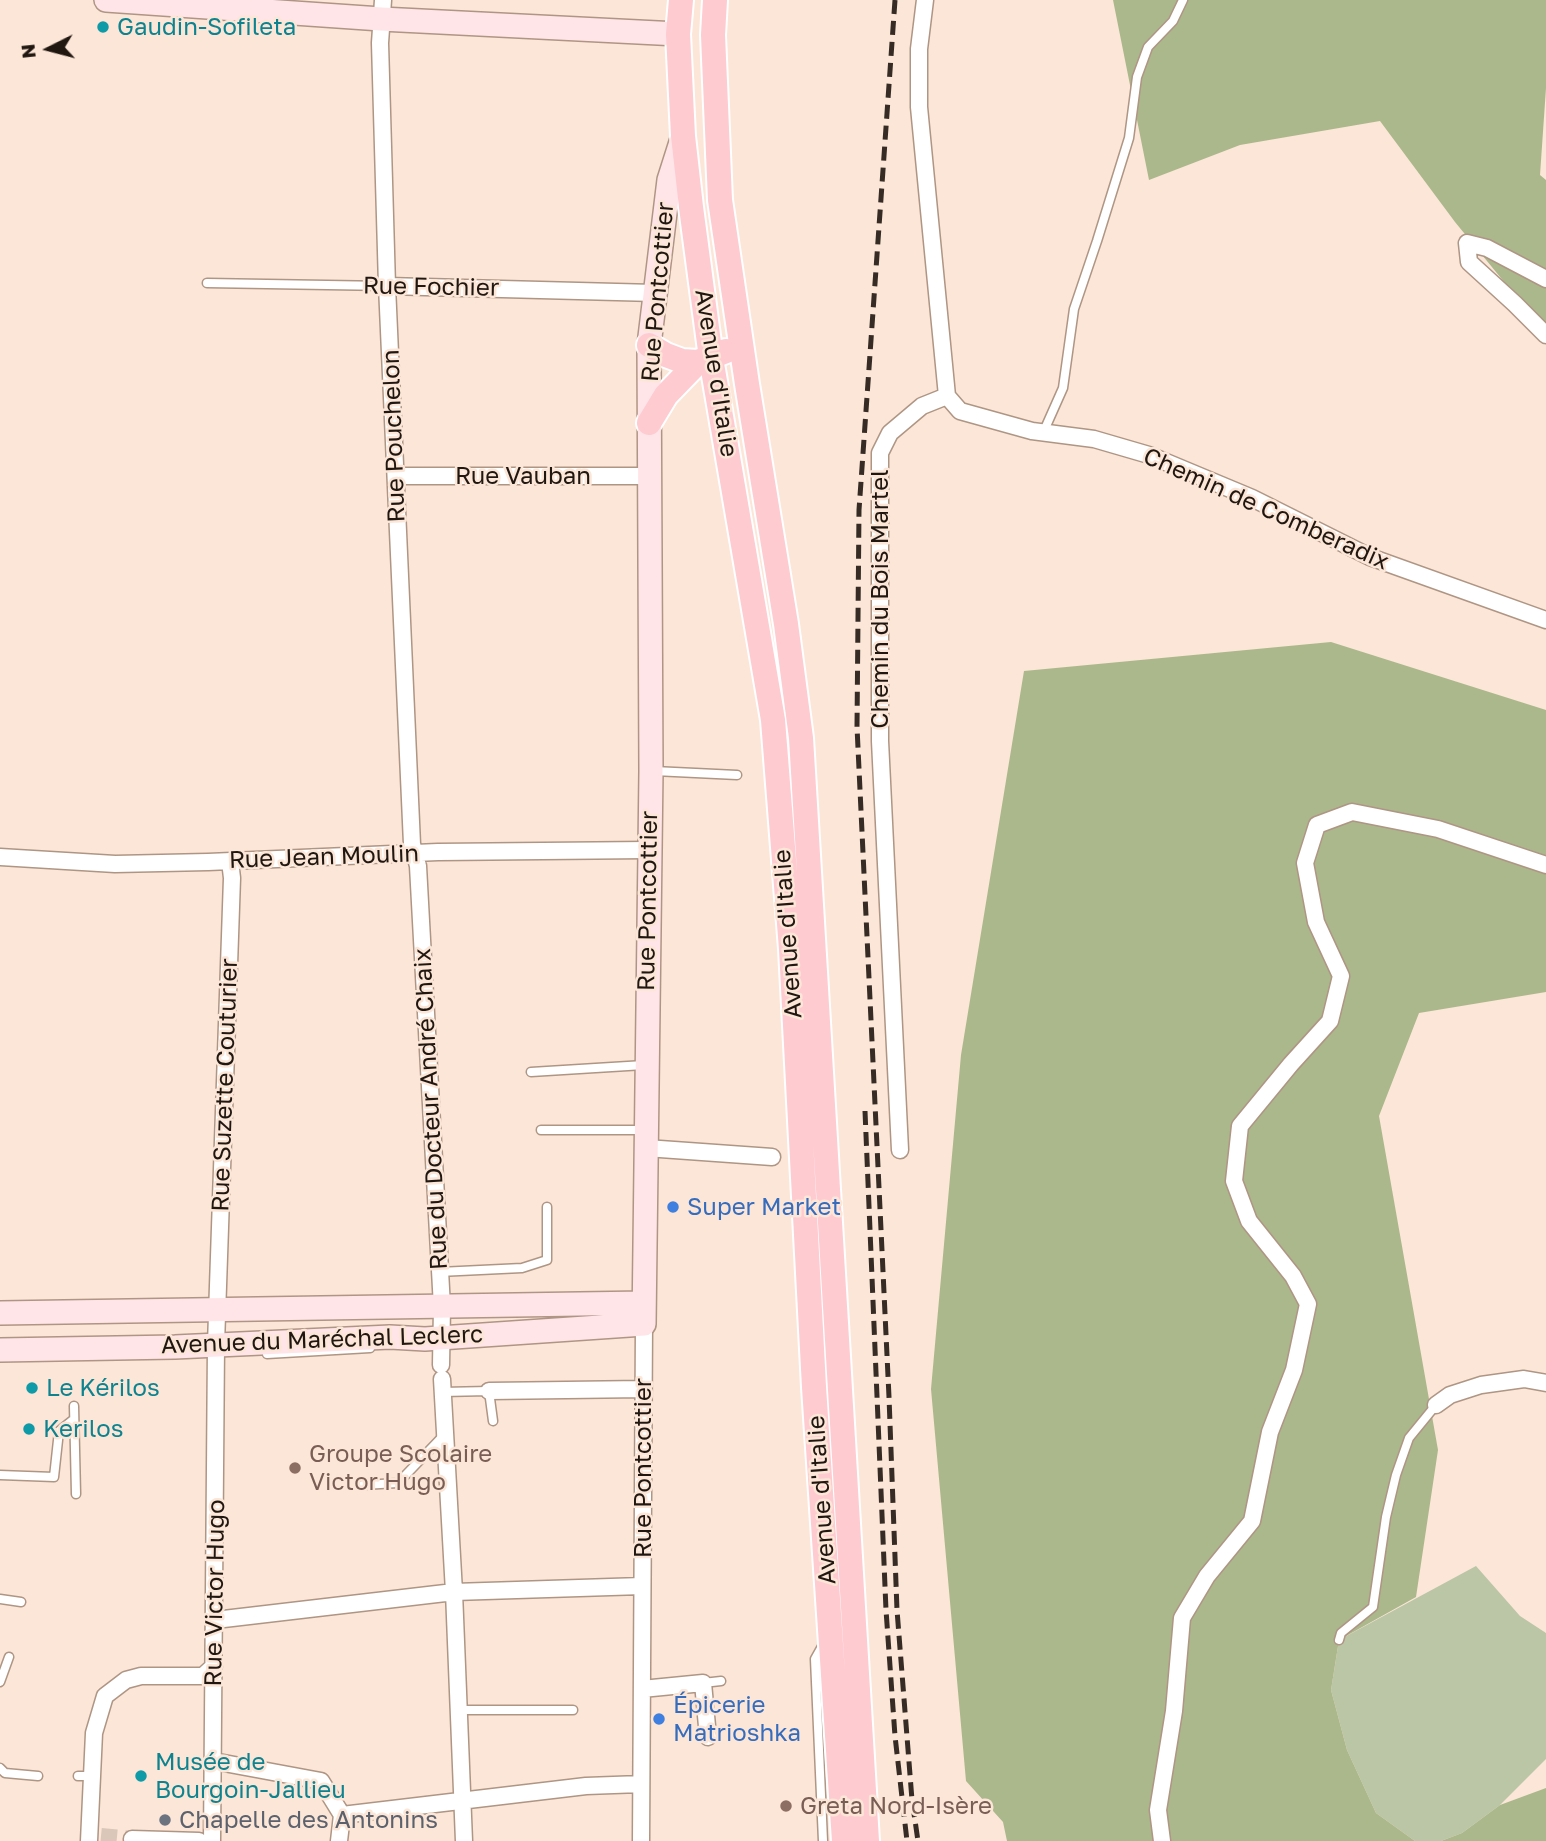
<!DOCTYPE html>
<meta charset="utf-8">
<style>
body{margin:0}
#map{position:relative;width:1546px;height:1841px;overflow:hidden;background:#fce6d7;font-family:"Golos Text",sans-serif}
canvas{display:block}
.north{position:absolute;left:14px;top:14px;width:70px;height:70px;-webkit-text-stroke:5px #fce6d7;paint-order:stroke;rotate:264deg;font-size:19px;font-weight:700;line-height:28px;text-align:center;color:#201711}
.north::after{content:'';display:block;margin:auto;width:24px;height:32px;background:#201711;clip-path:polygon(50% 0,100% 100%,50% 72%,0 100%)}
</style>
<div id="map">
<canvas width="1546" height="1841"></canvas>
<div class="north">N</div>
</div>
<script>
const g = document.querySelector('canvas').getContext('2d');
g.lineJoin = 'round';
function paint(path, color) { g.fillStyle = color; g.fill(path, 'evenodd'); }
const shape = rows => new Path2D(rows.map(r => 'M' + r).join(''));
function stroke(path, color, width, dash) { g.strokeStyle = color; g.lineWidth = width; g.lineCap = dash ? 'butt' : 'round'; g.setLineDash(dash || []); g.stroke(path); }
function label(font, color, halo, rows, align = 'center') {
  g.font = font + ' "Golos Text",sans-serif'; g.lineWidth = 5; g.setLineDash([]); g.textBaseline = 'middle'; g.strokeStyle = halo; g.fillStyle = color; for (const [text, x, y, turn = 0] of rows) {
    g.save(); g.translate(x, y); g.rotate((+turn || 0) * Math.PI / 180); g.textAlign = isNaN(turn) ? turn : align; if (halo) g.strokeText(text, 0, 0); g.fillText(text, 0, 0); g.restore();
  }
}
const green = shape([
 [1476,1566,1520,1616,1546,1633,1546,1759,1500,1805,1462,1833,1441,1841,1415,1841,1376,1813,1347,1750,1331,1690,1339,1640]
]);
const forest = shape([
 [1113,0,1546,0,1546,88,1540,175,1546,180,1546,333,1455,222,1380,121,1240,145,1149,180],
 [1331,642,1546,710,1546,992,1419,1013,1379,1116,1438,1450,1416,1597,1339,1640,1331,1690,1347,1750,1376,1813,1415,1841,1007,1841,1003,1822,966,1781,931,1389,961,1055,1024,671],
 [1546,1788,1546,1841,1441,1841,1462,1833,1500,1805]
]);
const streetTunnel = shape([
 [101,1836,132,1839]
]);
const lane = shape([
 [207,283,387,286],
 [1043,433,1063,388,1074,309,1097,241,1129,138,1137,77,1148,47,1173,21,1183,0],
 [654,771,737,775],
 [531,1072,644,1065],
 [541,1130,643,1130],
 [439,1272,522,1268,547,1260,547,1207],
 [267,1354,370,1348],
 [442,1392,489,1391,493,1421],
 [74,1406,76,1494],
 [0,1475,54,1477,59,1431,74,1419],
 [363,1485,398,1483,444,1435],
 [0,1599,21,1602],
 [1339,1640,1341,1633,1373,1607,1386,1517,1396,1475,1409,1438,1436,1405],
 [0,1682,9,1657],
 [703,1683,721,1681],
 [458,1710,573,1710],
 [0,1768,5,1773,38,1776],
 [78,1776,92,1776],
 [823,1841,815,1659,824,1643]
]);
const street = shape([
 [383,0,380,43,387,286,412,844,418,866,442,1307,441,1365],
 [1546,279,1487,248,1467,243,1469,262,1515,304,1546,335],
 [387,286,655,293],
 [947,396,960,411,1032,431,1094,439,1149,455,1252,498,1370,557,1546,620],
 [397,478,402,476,649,476],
 [0,857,115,864,208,862,438,852,648,850],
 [646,1148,772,1157],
 [900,1150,880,741,880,453,890,433,922,406,947,396,919,107,919,49,925,0],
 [442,1379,454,1592,464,1841],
 [489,1391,643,1389],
 [1436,1405,1450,1395,1481,1385,1524,1379,1546,1383],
 [215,1620,454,1592,642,1586],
 [642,1689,703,1683,708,1737],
 [213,1761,321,1781,342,1815],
 [342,1815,586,1786,641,1784],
 [132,1839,199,1841],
 [89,1841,94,1733,105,1696,126,1680,141,1676,203,1676,214,1666],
 [212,1841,216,1344,232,878,230,861],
 [339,1841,342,1815],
 [641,1841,644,1324],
 [1162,1841,1158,1810,1174,1711,1182,1618,1207,1576,1252,1521,1270,1432,1294,1370,1308,1304,1293,1276,1249,1221,1234,1181,1240,1126,1291,1064,1330,1021,1341,976,1316,922,1305,863,1317,825,1352,812,1438,829,1546,865]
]);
const secondary = shape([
 [106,0,381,19,678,34],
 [0,1313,644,1303],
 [0,1350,175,1347,390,1337,425,1339,644,1324,651,771,649,345,669,180,683,136]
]);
const primary = shape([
 [681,0,678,34,683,136,691,207,711,358,773,720,791,949,814,1387,844,1841],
 [715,0,713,35,720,200,747,384,786,624,801,738,867,1841],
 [649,345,666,355,682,361,698,362,726,351],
 [649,423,666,395,698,362]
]);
const rail = shape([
 [895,0,859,510,857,727,889,1397,897,1610,912,1800,918,1841],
 [865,1111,886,1610,895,1736,907,1841]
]);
const markers = [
 [103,27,7,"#0f9aa8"],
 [673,1207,7,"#3f7fe0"],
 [32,1388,7,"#0f9aa8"],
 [29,1429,7,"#0f9aa8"],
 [295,1468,7,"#8d6e63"],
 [659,1719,7,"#3f7fe0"],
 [141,1776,7,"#0f9aa8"],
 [786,1806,7,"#8d6e63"],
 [165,1820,7,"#6b7280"]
];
const cultureNames = [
 ["Gaudin-Sofileta",117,27],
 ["Le Kérilos",46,1388],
 ["Kerilos",43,1429],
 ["Musée de",155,1762],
 ["Bourgoin-Jallieu",155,1790]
];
const streetNames = [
 ["Rue Fochier",431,287,1],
 ["Rue Pontcottier",658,292,-85],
 ["Avenue d'Italie",716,373,81],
 ["Rue Pouchelon",394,436,-92],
 ["Rue Vauban",523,476],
 ["Chemin de Comberadix",1266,509,24],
 ["Chemin du Bois Martel",880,599,-90],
 ["Rue Jean Moulin",324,857,-2],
 ["Rue Pontcottier",648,901,-89],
 ["Avenue d'Italie",788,934,-94],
 ["Rue Suzette Couturier",225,1085,-88],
 ["Rue du Docteur André Chaix",431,1109,-93],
 ["Avenue du Maréchal Leclerc",322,1340,-2],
 ["Rue Pontcottier",643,1468,-90],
 ["Avenue d'Italie",822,1500,-94],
 ["Rue Victor Hugo",215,1593,-89]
];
const shopNames = [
 ["Super Market",687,1207],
 ["Épicerie",673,1705],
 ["Matrioshka",673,1733]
];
const educationNames = [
 ["Groupe Scolaire",309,1454],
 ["Victor Hugo",309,1482],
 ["Greta Nord-Isère",800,1806]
];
const worshipNames = [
 ["Chapelle des Antonins",179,1820]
];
paint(green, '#bbc6a6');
paint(forest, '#aab88c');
stroke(streetTunnel, '#dbc7b9', 16, [16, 8]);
stroke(lane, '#af9584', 11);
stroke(street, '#af9584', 19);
stroke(secondary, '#af9584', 26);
stroke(primary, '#fff', 28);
stroke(lane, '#fff', 8);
stroke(street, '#fff', 16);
stroke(secondary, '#ffe5e8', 23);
stroke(primary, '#fecbd1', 24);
stroke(rail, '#362c25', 5, [14, 7]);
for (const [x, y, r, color] of markers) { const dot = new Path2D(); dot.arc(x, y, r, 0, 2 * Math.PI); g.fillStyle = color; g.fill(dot); stroke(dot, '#fce6d7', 2.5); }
label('24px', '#0d838f', '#fce6d7', cultureNames, 'left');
label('24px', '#201711', '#fce6d7', streetNames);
label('24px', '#366cbe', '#fce6d7', shopNames, 'left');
label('24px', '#785e54', '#fce6d7', educationNames, 'left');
label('24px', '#5b616d', '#fce6d7', worshipNames, 'left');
</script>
